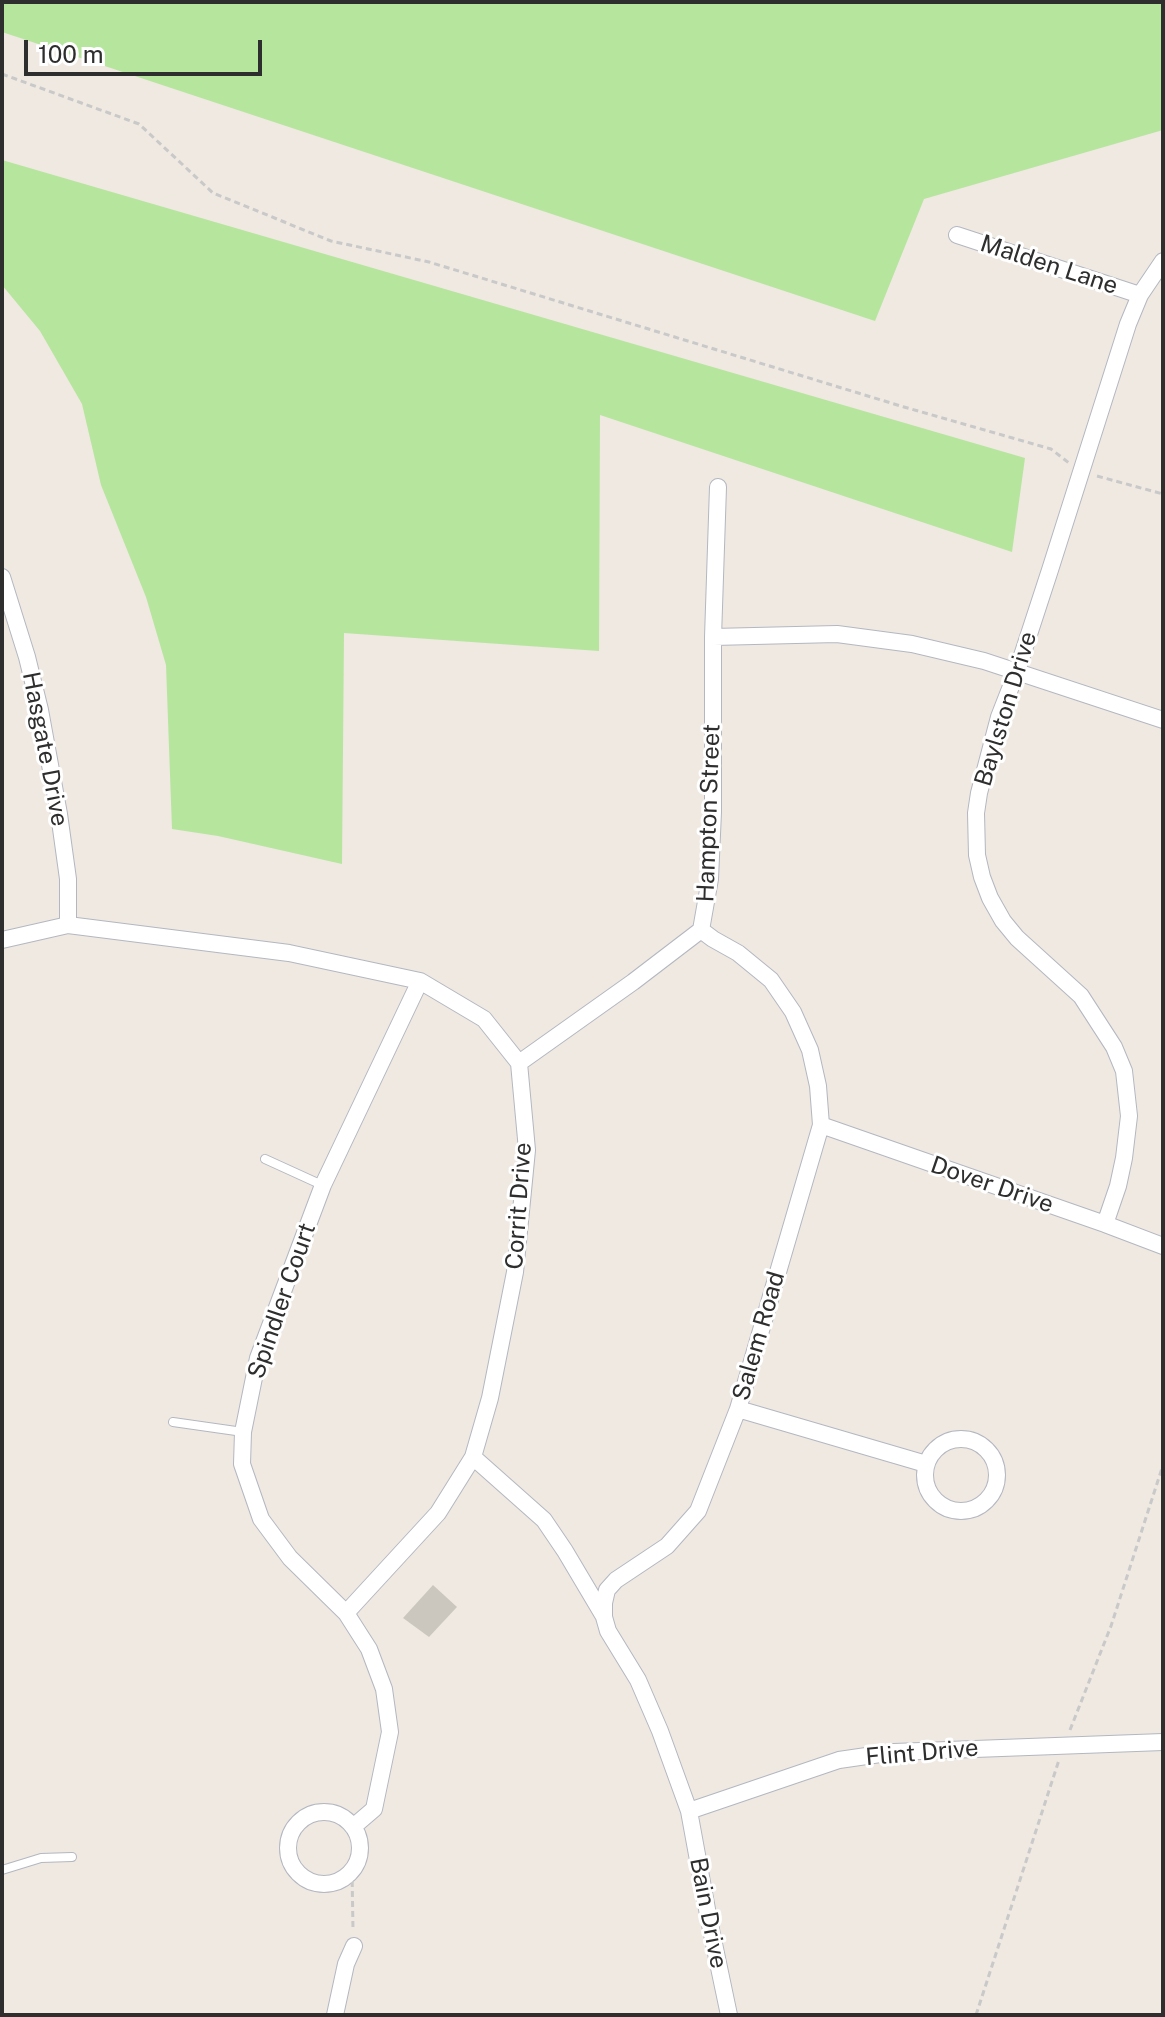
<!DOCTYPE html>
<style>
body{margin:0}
#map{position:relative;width:1165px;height:2017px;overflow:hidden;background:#efe9e1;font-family:"Public Sans",sans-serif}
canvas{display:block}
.frame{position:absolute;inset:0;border:4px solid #2e2e2e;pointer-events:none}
.scale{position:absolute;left:24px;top:40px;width:238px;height:36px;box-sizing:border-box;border:4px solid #2e2e2e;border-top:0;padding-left:10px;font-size:24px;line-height:28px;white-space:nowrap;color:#2e2e2e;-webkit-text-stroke:6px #fff;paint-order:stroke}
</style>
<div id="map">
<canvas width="1165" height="2017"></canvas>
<div class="frame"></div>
<div class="scale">100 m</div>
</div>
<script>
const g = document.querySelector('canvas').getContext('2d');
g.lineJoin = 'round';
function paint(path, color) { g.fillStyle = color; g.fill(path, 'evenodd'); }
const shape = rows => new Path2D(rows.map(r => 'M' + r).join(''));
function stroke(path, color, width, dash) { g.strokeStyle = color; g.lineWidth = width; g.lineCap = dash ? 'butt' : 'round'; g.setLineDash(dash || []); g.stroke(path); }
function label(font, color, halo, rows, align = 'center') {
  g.font = font + ' "Public Sans",sans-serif'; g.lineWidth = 6; g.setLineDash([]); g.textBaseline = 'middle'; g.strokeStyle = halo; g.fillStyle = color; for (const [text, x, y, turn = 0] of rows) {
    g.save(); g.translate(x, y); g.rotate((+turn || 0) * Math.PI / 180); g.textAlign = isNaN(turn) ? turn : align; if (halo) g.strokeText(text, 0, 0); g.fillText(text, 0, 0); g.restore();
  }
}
const green = shape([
 [2,2,1163,2,1163,130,924,199,875,321,2,32],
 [2,160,1025,458,1012,552,600,415,599,651,344,633,342,864,218,836,172,829,166,665,146,597,101,485,82,404,40,331,2,285]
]);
const building = shape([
 [433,1585,457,1607,429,1637,403,1618]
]);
const path = shape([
 [2,74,139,124,213,193,331,241,429,262,904,407,1051,449,1069,463],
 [1097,476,1163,494],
 [1070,1730,1111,1626,1163,1465],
 [352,1871,353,1930],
 [976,2015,1059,1760]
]);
const lane = shape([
 [265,1159,322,1185],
 [173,1422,243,1432],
 [2,1870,41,1858,72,1857]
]);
const street = shape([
 [957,235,1140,295],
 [2,577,27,657,40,710,59,814,68,879,68,925],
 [713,637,837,634,912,644,984,661,1163,720],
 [701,930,713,939,738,953,771,980,793,1012,810,1050,818,1086,821,1125,738,1409,698,1511,667,1546,616,1580,607,1590,604,1603,604,1617,608,1631,638,1680,660,1731,689,1811,709,1920,729,2015],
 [2,940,68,925,289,953,420,981,484,1019,519,1063,527,1150,515,1272,490,1398,473,1457,438,1513,346,1613],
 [519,1063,633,982,701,930,710,879,713,812,713,637,718,487],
 [821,1125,1105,1224,1163,1246],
 [1105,1224,1118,1186,1124,1158,1129,1116,1124,1071,1114,1047,1081,996,1017,938,1003,921,990,898,982,877,977,855,976,813,979,793,999,717,1017,671,1050,570,1128,324,1140,295,1163,261],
 [738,1409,926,1464],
 '925 1475a36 36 0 1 1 72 0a36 36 0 1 1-72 0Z',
 [473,1457,544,1520,565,1551,603,1615],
 [689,1811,839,1760,894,1752,1163,1742],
 '288 1848a36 36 0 1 1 72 0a36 36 0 1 1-72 0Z',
 [353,1827,374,1809,390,1732,384,1689,369,1649,346,1613,290,1558,261,1519,242,1464,243,1432,258,1358,323,1185,420,981],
 [335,2015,346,1964,354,1946]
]);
const streetNames = [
 ["Malden Lane",1049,265,18],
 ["Baylston Drive",1006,709,-73],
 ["Hasgate Drive",45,749,79],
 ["Hampton Street",709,813,-88],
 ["Dover Drive",992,1185,19],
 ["Corrit Drive",519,1206,-86],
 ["Spindler Court",282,1301,-71],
 ["Salem Road",759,1336,-74],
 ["Flint Drive",922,1753,-5],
 ["Bain Drive",708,1913,79]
];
paint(green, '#b6e59e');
paint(building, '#cbc7bf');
stroke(lane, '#b4b7c1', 10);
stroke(street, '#b4b7c1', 18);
stroke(path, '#c9c9c9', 3, [6, 4]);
stroke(lane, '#fff', 8);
stroke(street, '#fff', 16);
label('24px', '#2e2e2e', '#fff', streetNames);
</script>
